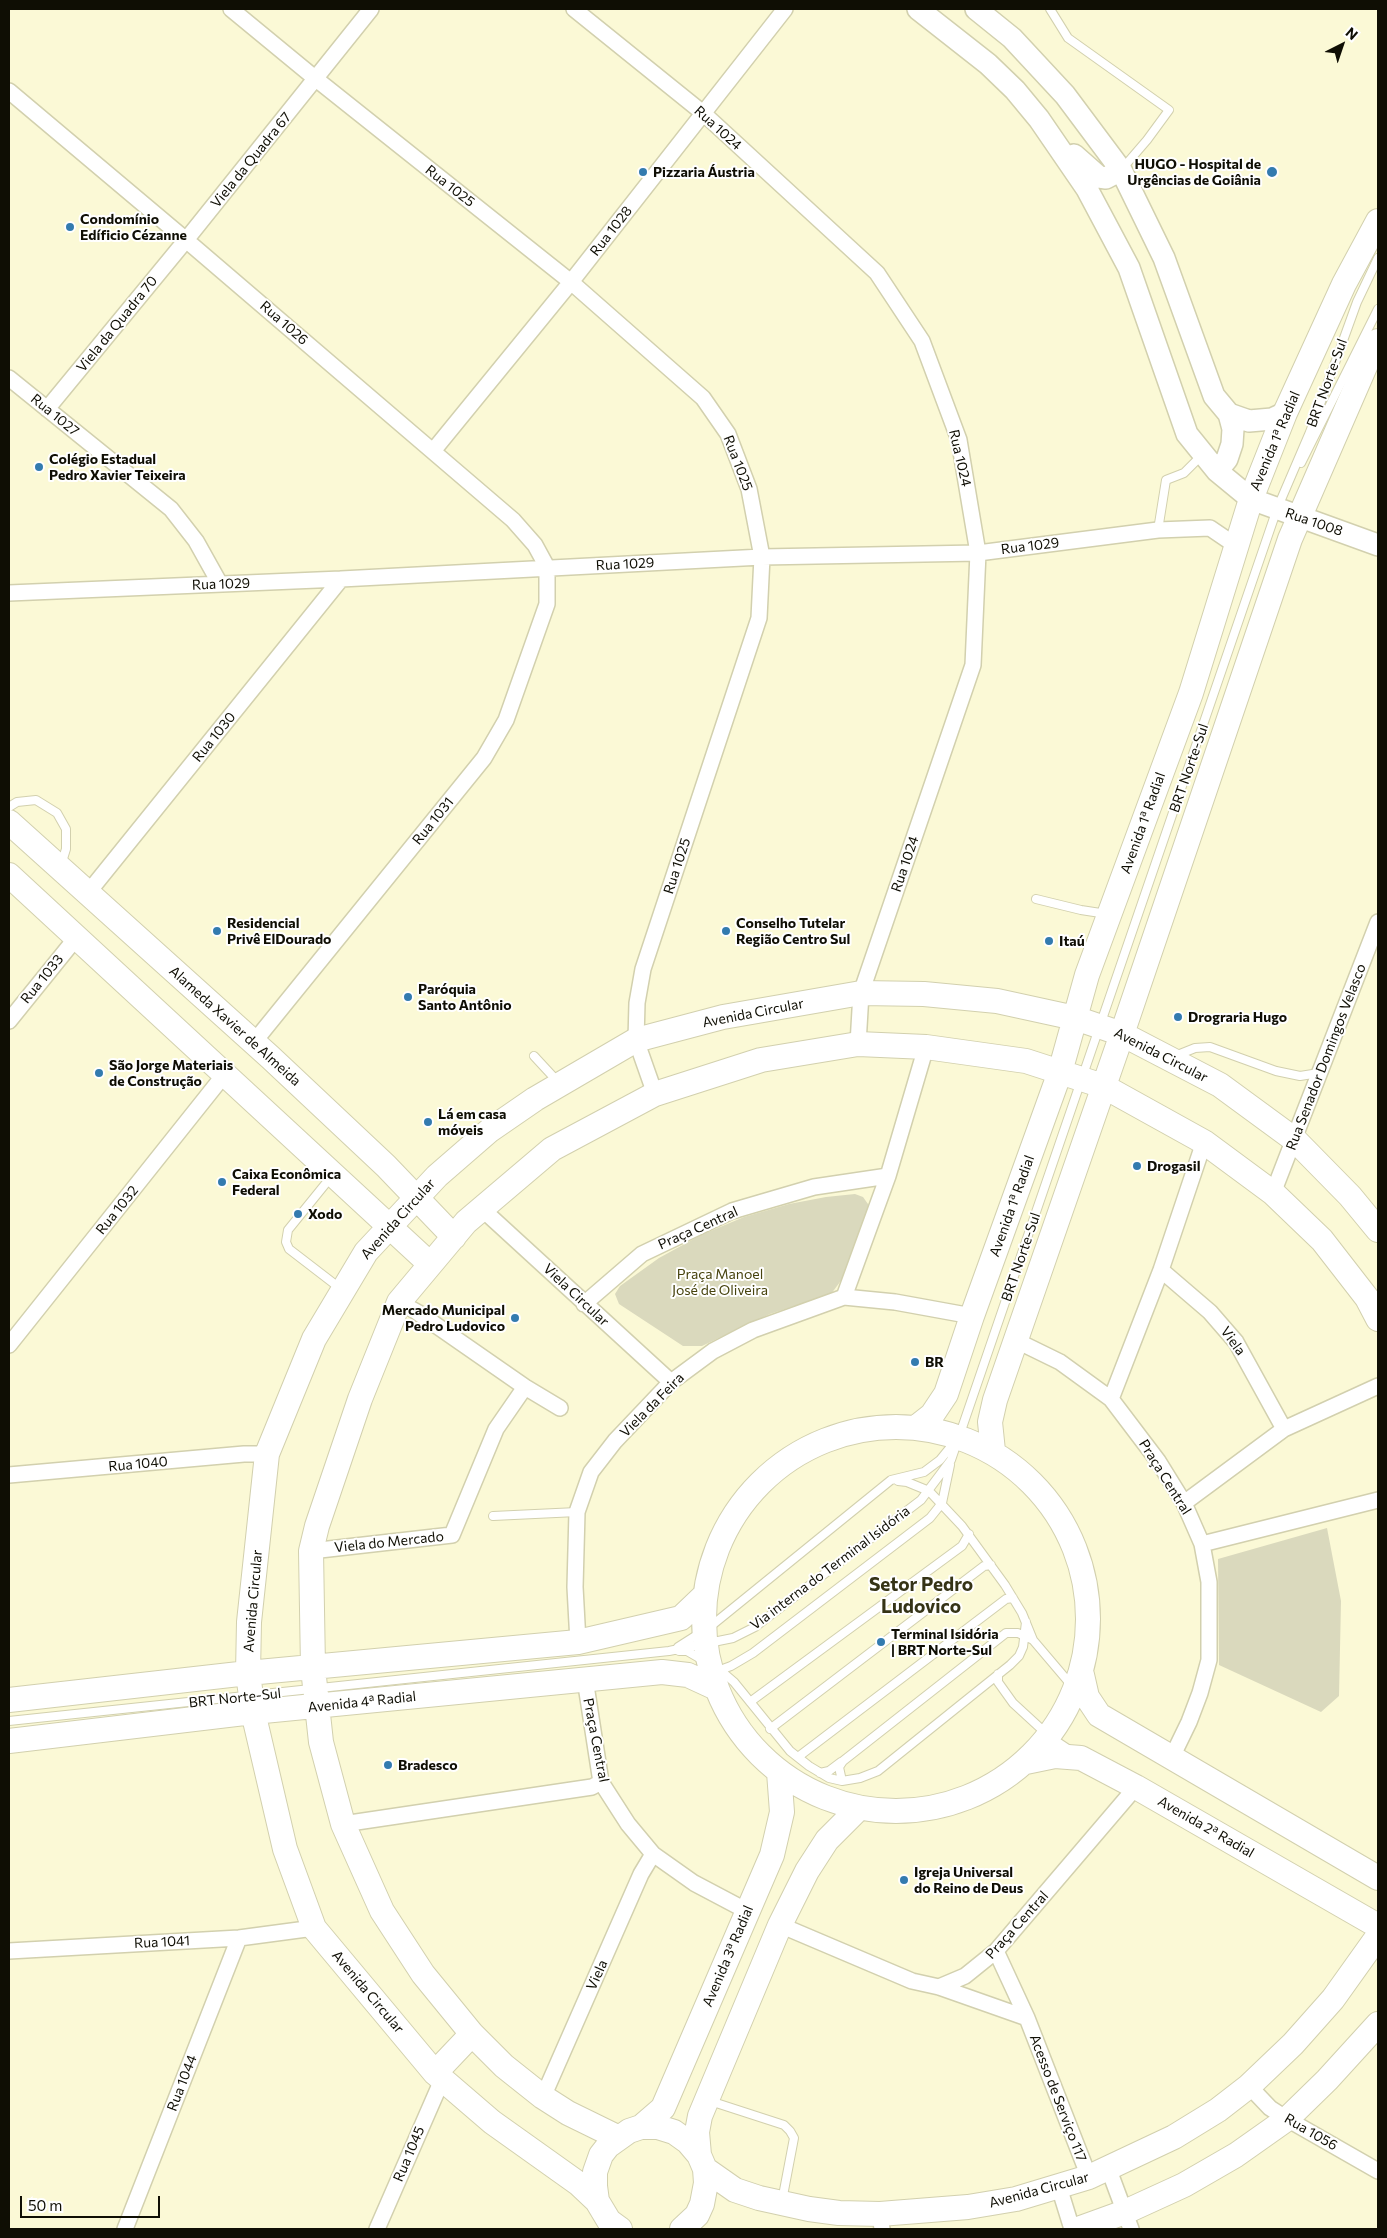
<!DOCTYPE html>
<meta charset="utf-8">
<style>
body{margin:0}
#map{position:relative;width:1387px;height:2238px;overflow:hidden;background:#fbf9d6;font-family:Commissioner,sans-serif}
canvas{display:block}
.frame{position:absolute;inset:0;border:10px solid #0f0e04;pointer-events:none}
.north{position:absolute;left:1317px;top:20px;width:50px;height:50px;-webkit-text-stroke:4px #fff;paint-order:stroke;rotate:41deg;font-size:14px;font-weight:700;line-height:20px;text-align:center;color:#0f0e04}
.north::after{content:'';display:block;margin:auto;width:18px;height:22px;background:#0f0e04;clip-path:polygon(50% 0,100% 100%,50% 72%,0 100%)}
.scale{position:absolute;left:20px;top:2196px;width:140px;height:22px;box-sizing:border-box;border:2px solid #0f0e04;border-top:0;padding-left:6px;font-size:15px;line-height:18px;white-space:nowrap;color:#0f0e04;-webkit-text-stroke:4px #fff;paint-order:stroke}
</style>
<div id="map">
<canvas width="1387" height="2238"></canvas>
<div class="frame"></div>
<div class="north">N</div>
<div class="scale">50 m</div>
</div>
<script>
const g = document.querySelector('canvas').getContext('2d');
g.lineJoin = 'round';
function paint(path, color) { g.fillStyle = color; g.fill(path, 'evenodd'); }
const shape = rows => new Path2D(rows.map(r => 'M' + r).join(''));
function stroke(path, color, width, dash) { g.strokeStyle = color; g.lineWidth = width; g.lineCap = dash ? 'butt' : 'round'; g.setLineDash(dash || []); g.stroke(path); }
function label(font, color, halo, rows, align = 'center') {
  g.font = font + ' Commissioner,sans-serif'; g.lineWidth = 4; g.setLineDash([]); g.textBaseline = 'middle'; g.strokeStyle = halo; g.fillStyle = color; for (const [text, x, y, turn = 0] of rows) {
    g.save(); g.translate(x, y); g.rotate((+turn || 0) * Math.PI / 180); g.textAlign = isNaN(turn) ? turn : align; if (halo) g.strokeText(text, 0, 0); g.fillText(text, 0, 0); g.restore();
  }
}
const green = shape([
 [855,1194,863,1197,868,1204,868,1212,843,1278,831,1294,770,1314,702,1346,683,1346,619,1304,615,1294,620,1286,659,1258,701,1235,744,1217,789,1204,826,1197],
 [1327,1528,1341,1601,1339,1696,1321,1712,1219,1665,1218,1559]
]);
const lane = shape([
 [1050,9,1068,38,1169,110,1147,140,1122,169],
 [1301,463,1378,309],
 [1158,530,1166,480,1184,473,1202,455],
 [9,807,17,802,36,800,57,813,66,829,66,849,61,865],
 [1036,899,1081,910,1107,914],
 [534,1056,559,1083],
 [1175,1056,1195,1048,1210,1047,1276,1071,1300,1076,1319,1073],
 [331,1177,288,1230,286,1242,289,1249,341,1289],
 [898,1481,907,1482,929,1491,962,1526,1005,1585,1022,1613,1033,1640],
 [493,1516,577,1512],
 [678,1647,711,1626,891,1480,924,1472,940,1460,953,1444],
 [679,1651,687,1651,720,1670,734,1682,790,1751,809,1766,829,1778,842,1781,860,1778,878,1771,1010,1665,1019,1656,1023,1647,1026,1622],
 [720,1670,731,1666,753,1653,930,1518,942,1503,950,1465],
 [998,1674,998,1682,1013,1703,1050,1737,1068,1749],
 [750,1702,962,1546,969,1534],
 [9,1721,669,1651,733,1638,755,1627,921,1500,951,1460,1277,509,1310,432,1357,302,1378,258],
 [770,1729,984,1566,991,1565],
 [798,1757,1006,1599,1013,1598],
 [820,1773,829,1771,841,1762],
 [842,1781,839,1767,843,1761,1006,1633,1018,1633,1033,1640,1078,1693],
 [710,2101,784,2125,790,2131,794,2138,782,2201]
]);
const street = shape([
 [231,9,316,79,571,282,703,398,728,434,749,489,762,557,759,618,643,969,637,1003,636,1040,655,1094],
 [574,9,703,113,877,273,922,341,959,440,978,553,973,665,861,993,858,1044],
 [9,91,186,240,513,520,535,545,547,567,547,604,506,720,484,758,254,1042],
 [9,378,171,509,196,541,220,584],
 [47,409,186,240,371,9],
 [433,451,571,282,785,9],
 [9,593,341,579,762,557,978,553,1158,530,1210,528,1235,545],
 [87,894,341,579],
 [9,1021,76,938],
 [1273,1193,1378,922],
 [481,1208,671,1382],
 [1161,1270,1210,1312,1236,1342,1284,1429],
 [844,1297,888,1176,926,1047],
 [399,1302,417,1312,525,1387,560,1408],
 [584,1304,642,1254,732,1211,814,1187,888,1176],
 [1015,1340,1060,1362,1111,1399,1158,1461,1184,1503,1202,1544,1209,1582,1209,1660,1200,1693,1189,1722,1172,1757],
 [9,1345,224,1075],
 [1111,1399,1161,1270,1204,1142],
 [9,1475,244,1454,267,1454],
 [1184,1503,1284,1429,1378,1386],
 [1202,1544,1378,1500],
 [311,1551,452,1535,496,1429,525,1387],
 [578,1642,575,1587,577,1512,591,1472,615,1441,671,1382,713,1351,753,1330,844,1297,895,1302,972,1316],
 [585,1679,601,1782,628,1824,653,1854,694,1883,747,1911],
 [343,1824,592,1787,601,1782],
 [780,1925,912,1981,939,1987,1027,2018],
 [9,1951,239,1938,314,1928],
 [996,1951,1027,2018,1089,2177],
 [939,1987,965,1976,996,1951,1136,1787],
 [1249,2086,1270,2108,1287,2119,1378,2171],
 [543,2097,641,1874,653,1854],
 [1109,2170,1131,2229],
 [1059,2187,1072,2229],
 [880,2214,882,2229],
 [125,2229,239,1938],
 [377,2229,442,2080]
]);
const secondary = shape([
 [918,9,988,64,1015,90,1039,119,1087,189,1129,268,1187,434,1217,471,1251,499,1378,545],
 [976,9,1012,38,1065,95,1121,170,1164,258,1214,396,1229,414,1249,421,1272,419,1285,413],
 [1074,155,1099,177,1106,178,1121,170],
 [1217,471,1227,459,1232,444,1233,429,1229,414]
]);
const primary = shape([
 [9,822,270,1057,386,1166,454,1237],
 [9,875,430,1264],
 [918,1426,932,1415,946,1394,972,1316,1060,1072,1087,975,1191,693,1251,499,1285,413,1344,284,1378,221],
 '704 1619a192 192 0 1 1 384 0a192 192 0 1 1-384 0Z',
 [993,1451,990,1422,995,1400,1122,1034,1290,539,1367,362,1378,341],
 [1082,1675,1087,1697,1099,1715,1378,1878],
 [9,1700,248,1673,578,1642,681,1618,703,1597],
 [9,1741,253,1712,662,1672,688,1675,714,1687],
 [1026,1762,1055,1756,1081,1758,1136,1787,1378,1926],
 [435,2073,472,2034],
 [641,2127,663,2108,772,1855,782,1812,779,1772],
 [617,2137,568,2113,543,2097,504,2066,472,2034,423,1974,382,1911,343,1824,321,1742,313,1668,311,1551,317,1526,360,1399,399,1302,466,1222,552,1149,655,1094,761,1060,858,1044,926,1047,1026,1061,1060,1072,1103,1086,1204,1142,1273,1193,1322,1240,1367,1298,1378,1319],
 [699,2155,697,2132,700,2116,780,1925,807,1871,827,1840,858,1809],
 [705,2169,735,2190,759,2198,809,2209,839,2213,880,2214,968,2207,1016,2199,1089,2177,1174,2137,1218,2110,1249,2086,1293,2044,1333,1999,1378,1936],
 [597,2201,579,2184,492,2122,435,2073,314,1928,285,1849,253,1712,248,1673,249,1622,267,1454,314,1339,366,1252,437,1176,490,1130,535,1099,636,1040,723,1017,861,993,924,994,997,1001,1075,1018,1122,1034,1220,1085,1295,1140,1350,1196,1378,1230],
 [620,2229,609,2221,597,2201,595,2186,595,2172,601,2155,608,2146,629,2131,641,2127,658,2127,674,2132,688,2142,699,2155,705,2169,706,2183,702,2204,697,2215,682,2229],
 [1078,2229,1125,2212,1184,2185,1236,2155,1287,2119,1327,2080,1378,2024]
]);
const markers = [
 [643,172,5,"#337baf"],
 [1272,172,6,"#337baf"],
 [70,227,5,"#337baf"],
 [39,467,5,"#337baf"],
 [217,931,5,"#337baf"],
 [726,931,5,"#337baf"],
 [1049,941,5,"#337baf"],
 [408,997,5,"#337baf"],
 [1178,1017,5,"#337baf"],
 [99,1073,5,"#337baf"],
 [428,1122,5,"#337baf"],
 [1137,1166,5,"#337baf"],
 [222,1182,5,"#337baf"],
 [298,1214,5,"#337baf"],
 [515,1318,5,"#337baf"],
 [915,1362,5,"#337baf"],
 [881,1642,5,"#337baf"],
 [388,1765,5,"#337baf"],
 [904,1880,5,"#337baf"]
];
const streetNames = [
 ["Rua 1024",718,128,42],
 ["Viela da Quadra 67",251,160,-51],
 ["Rua 1025",450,186,38],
 ["Rua 1028",611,231,-52],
 ["Rua 1026",284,323,41],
 ["Viela da Quadra 70",117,324,-51],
 ["BRT Norte-Sul",1327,383,-70],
 ["Rua 1027",55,415,39],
 ["Avenida 1ª Radial",1275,441,-67],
 ["Rua 1024",960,458,77],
 ["Rua 1025",738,463,69],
 ["Rua 1008",1314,522,19],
 ["Rua 1029",1030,546,-7],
 ["Rua 1029",625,564,-3],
 ["Rua 1029",221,584,-2],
 ["Rua 1030",214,737,-51],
 ["BRT Norte-Sul",1189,768,-71],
 ["Rua 1031",433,821,-51],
 ["Avenida 1ª Radial",1143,823,-70],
 ["Rua 1024",905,864,-71],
 ["Rua 1025",677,866,-72],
 ["Rua 1033",42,979,-51],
 ["Avenida Circular",753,1013,-11],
 ["Alameda Xavier de Almeida",235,1026,42],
 ["Avenida Circular",1161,1055,27],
 ["Rua Senador Domingos Velasco",1326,1057,-69],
 ["Avenida 1ª Radial",1012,1206,-70],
 ["Rua 1032",117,1210,-51],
 ["Avenida Circular",398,1219,-48],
 ["Praça Central",698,1228,-24],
 ["BRT Norte-Sul",1021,1257,-71],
 ["Viela Circular",576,1295,43],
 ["Viela",1233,1341,54],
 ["Viela da Feira",652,1405,-45],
 ["Rua 1040",138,1464,-5],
 ["Praça Central",1165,1477,58],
 ["Viela do Mercado",389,1542,-6],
 ["Via interna do Terminal Isidória",830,1568,-37],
 ["Avenida Circular",253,1601,-85],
 ["BRT Norte-Sul",235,1698,-6],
 ["Avenida 4ª Radial",362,1702,-6],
 ["Praça Central",596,1740,79],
 ["Avenida 2ª Radial",1206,1827,30],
 ["Praça Central",1017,1925,-48],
 ["Rua 1041",162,1942,-3],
 ["Avenida 3ª Radial",728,1956,-67],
 ["Viela",597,1975,-66],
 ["Avenida Circular",368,1992,50],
 ["Rua 1044",182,2083,-69],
 ["Acesso de Serviço 117",1058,2098,69],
 ["Rua 1056",1311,2132,30],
 ["Rua 1045",409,2154,-67],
 ["Avenida Circular",1039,2190,-15]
];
const poiNames = [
 ["HUGO - Hospital de",1261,164,"right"],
 ["Urgências de Goiânia",1261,180,"right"],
 ["Pizzaria Áustria",653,172],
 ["Condomínio",80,219],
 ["Edíficio Cézanne",80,235],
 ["Colégio Estadual",49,459],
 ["Pedro Xavier Teixeira",49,475],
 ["Residencial",227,923],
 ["Privê ElDourado",227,939],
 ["Conselho Tutelar",736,923],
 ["Região Centro Sul",736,939],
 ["Itaú",1059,941],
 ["Paróquia",418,989],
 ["Santo Antônio",418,1005],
 ["Drograria Hugo",1188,1017],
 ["São Jorge Materiais",109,1065],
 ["de Construção",109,1081],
 ["Lá em casa",438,1114],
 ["móveis",438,1130],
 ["Drogasil",1147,1166],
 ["Caixa Econômica",232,1174],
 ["Federal",232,1190],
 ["Xodo",308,1214],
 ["Mercado Municipal",505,1310,"right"],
 ["Pedro Ludovico",505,1326,"right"],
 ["BR",925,1362],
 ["Terminal Isidória",891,1634],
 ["| BRT Norte-Sul",891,1650],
 ["Bradesco",398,1765],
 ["Igreja Universal",914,1872],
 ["do Reino de Deus",914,1888]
];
const parkNames = [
 ["Praça Manoel",720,1274],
 ["José de Oliveira",720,1290]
];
const districtNames = [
 ["Setor Pedro",921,1585],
 ["Ludovico",921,1607]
];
paint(green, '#dad9bd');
stroke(lane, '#d2d0ae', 10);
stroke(street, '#d2d0ae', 18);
stroke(secondary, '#d2d0ae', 24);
stroke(primary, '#d2d0ae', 26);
stroke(lane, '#fff', 8);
stroke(street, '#fff', 15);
stroke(secondary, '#fff', 21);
stroke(primary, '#fff', 24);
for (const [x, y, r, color] of markers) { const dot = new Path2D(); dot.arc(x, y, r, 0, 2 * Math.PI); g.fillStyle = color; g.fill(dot); stroke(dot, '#fff', 2); }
label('14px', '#0f0e04', '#fff', streetNames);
label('bold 14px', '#0f0e04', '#fff', poiNames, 'left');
label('14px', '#47430e', '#fff', parkNames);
label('bold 19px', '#353316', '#fff', districtNames);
</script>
